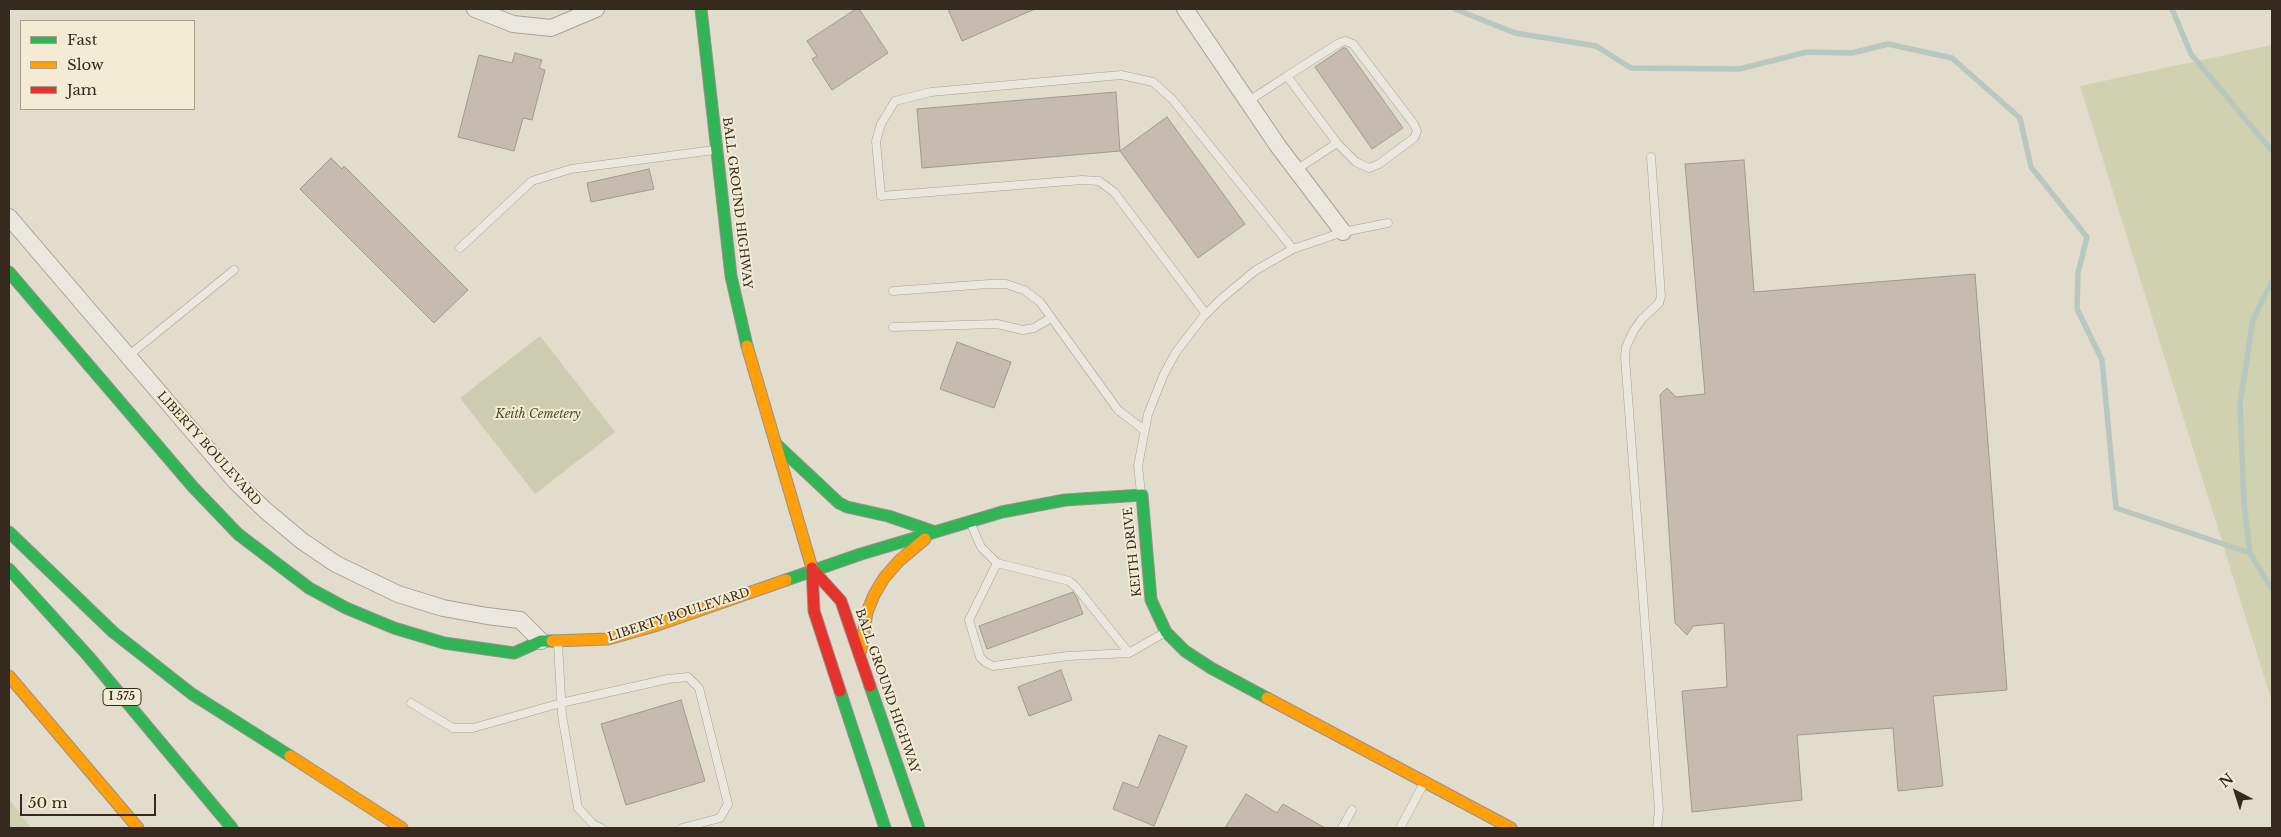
<!DOCTYPE html>
<style>
body{margin:0}
#map{position:relative;width:2281px;height:837px;overflow:hidden;background:#e2dccd;font-family:"Libre Baskerville",serif}
canvas{display:block}
.frame{position:absolute;inset:0;border:10px solid #362a1f;pointer-events:none}
.legend{position:absolute;left:20px;top:20px;width:175px;height:90px;box-sizing:border-box;background:#f3ebd3;border:1px solid #a79e8b;margin:0;padding:6px 9px;list-style:none;font-size:15px;color:#362a1f}
.legend li{display:flex;align-items:center;gap:10px;height:25px}
.legend b{width:25px;border:1px solid #a79e8b}
.north{position:absolute;left:2211px;top:767px;width:50px;height:50px;-webkit-text-stroke:4px #f3ebd3;paint-order:stroke;rotate:320deg;font-size:14px;font-weight:700;line-height:20px;text-align:center;color:#362a1f}
.north::after{content:'';display:block;margin:auto;width:18px;height:22px;background:#362a1f;clip-path:polygon(50% 0,100% 100%,50% 72%,0 100%)}
.scale{position:absolute;left:20px;top:794px;width:136px;height:22px;box-sizing:border-box;border:2px solid #362a1f;border-top:0;padding-left:6px;font-size:15px;line-height:18px;white-space:nowrap;color:#362a1f;-webkit-text-stroke:4px #f3ebd3;paint-order:stroke}
</style>
<div id="map">
<canvas width="2281" height="837"></canvas>
<div class="frame"></div>
<ul class="legend">
<li><b style="height:6px;background:#30b455"></b>Fast</li>
<li><b style="height:6px;background:#ff9f0a"></b>Slow</li>
<li><b style="height:6px;background:#e5322d"></b>Jam</li>
</ul>
<div class="north">N</div>
<div class="scale">50 m</div>
</div>
<script>
const g = document.querySelector('canvas').getContext('2d');
g.lineJoin = 'round';
function paint(path, color) { g.fillStyle = color; g.fill(path, 'evenodd'); }
const shape = rows => new Path2D(rows.map(r => 'M' + r).join(''));
function stroke(path, color, width, dash) { g.strokeStyle = color; g.lineWidth = width; g.lineCap = dash ? 'butt' : 'round'; g.setLineDash(dash || []); g.stroke(path); }
function label(font, color, halo, rows, align = 'center') {
  g.font = font + ' "Libre Baskerville",serif'; g.lineWidth = 4; g.setLineDash([]); g.textBaseline = 'middle'; g.strokeStyle = halo; g.fillStyle = color; for (const [text, x, y, turn = 0] of rows) {
    g.save(); g.translate(x, y); g.rotate((+turn || 0) * Math.PI / 180); g.textAlign = isNaN(turn) ? turn : align; if (halo) g.strokeText(text, 0, 0); g.fillText(text, 0, 0); g.restore();
  }
}
const green = shape([
 [2272,45,2272,702,2080,86],
 [9,799,31,828,9,828]
]);
const cemetery = shape([
 [540,336,615,432,535,494,460,398]
]);
const stream = shape([
 [1455,9,1515,33,1596,46,1631,68,1739,69,1807,52,1852,53,1888,44,1952,58,2020,118,2031,167,2087,237,2078,273,2077,309,2102,360,2116,508,2250,553],
 [2172,9,2191,54,2272,151],
 [2272,281,2253,320,2240,403,2244,503,2250,553,2272,589]
]);
const building = shape([
 [856,9,859,9,888,53,832,90,812,59,817,56,807,41,856,9],
 [948,9,1035,9,962,41,948,9],
 [1343,48,1346,48,1403,128,1372,149,1315,67,1343,48],
 [515,53,542,60,539,68,545,70,532,120,523,118,514,151,458,137,479,55,512,63,515,53],
 [1116,92,1120,151,922,168,917,109,1116,92],
 [1167,117,1245,224,1198,258,1120,151,1167,117],
 [331,158,342,169,344,166,468,290,434,323,300,189,331,158],
 [1744,160,1754,292,1975,274,2007,690,1933,696,1943,786,1898,791,1893,728,1797,735,1802,800,1692,812,1682,691,1727,687,1724,623,1693,626,1687,635,1675,623,1660,395,1667,388,1676,397,1705,394,1685,164,1744,160],
 [649,169,654,189,591,202,587,183,649,169],
 [957,342,1011,362,994,408,940,389,957,342],
 [1073,592,1077,598,1083,614,987,649,979,626,1073,592],
 [1061,670,1072,700,1029,716,1018,687,1061,670],
 [681,700,705,781,626,805,601,724,681,700],
 [1159,735,1187,746,1154,826,1113,809,1123,782,1138,788,1159,735],
 [1246,794,1277,813,1283,804,1325,828,1225,828,1246,794]
]);
const lane = shape([
 [1287,76,1339,43,1345,41,1353,44,1414,124,1417,131,1414,138,1379,164,1369,168,1356,162,1337,143],
 [1247,102,1287,76,1337,143,1296,170],
 [1651,157,1661,296,1659,303,1642,319,1634,330,1626,347,1625,357,1659,810,1657,828],
 [460,248,532,181,571,169,714,150],
 [893,291,989,284,1006,284,1024,290,1040,302,1118,410,1144,430],
 [1206,314,1114,192,1099,181,1082,180,881,196,876,141,881,124,895,101,931,92,1121,75,1153,82,1172,99,1293,249],
 [893,327,997,324,1023,330,1034,328,1051,318],
 [128,356,234,270],
 [1141,493,1138,466,1148,414,1164,374,1176,352,1203,317,1221,299,1256,270,1293,249,1343,232,1388,223],
 [971,524,981,547,997,563,969,620,980,657,985,662,993,666,1068,656,1129,653,1164,633],
 [997,563,1069,581,1076,587,1129,653],
 [558,644,562,715,578,808,594,825,601,828],
 [411,703,453,728,473,728,561,703,668,679,688,677,699,688,728,804,720,818,682,828],
 [1342,828,1352,810],
 [1400,828,1424,783]
]);
const street = shape([
 [475,9,513,24,551,28,596,9],
 [1185,9,1278,146,1343,232],
 [9,217,235,481,265,510,302,541,336,564,398,594,443,608,487,616,520,620,541,641]
]);
const fast = shape([
 [701,9,731,276,747,346],
 [9,272,193,487,238,534,309,588,346,608,394,628,444,643,514,653,541,641,552,641],
 [776,444,839,503,847,507,888,516,935,532],
 [9,532,113,632,192,694,290,756],
 [9,569,89,657,232,828],
 [786,580,861,554,1002,512,1065,500,1142,495,1151,600,1166,632,1185,651,1211,668,1267,698],
 [870,686,919,828],
 [840,691,885,828]
]);
const slow = shape([
 [747,346,812,568],
 [552,641,608,639,654,626,786,580],
 [861,650,867,612,874,595,884,578,899,561,925,539],
 [9,676,138,828],
 [1267,698,1511,828],
 [290,756,402,828]
]);
const jam = shape([
 [812,568,814,611,840,691],
 [813,570,841,601,870,686]
]);
const shields = [
 [122,697,38]
];
const shieldNames = [
 ["I 575",122,697]
];
const streetNames = [
 ["BALL GROUND HIGHWAY",737,203,83],
 ["LIBERTY BOULEVARD",209,449,48],
 ["KEITH DRIVE",1133,552,-96],
 ["LIBERTY BOULEVARD",679,615,-18],
 ["BALL GROUND HIGHWAY",887,691,71]
];
const parkNames = [
 ["Keith Cemetery",538,415]
];
paint(green, '#d0d1b0');
paint(cemetery, '#cbccb0');
stroke(stream, '#b8c8be', 5.5);
paint(building, '#c6bbae');
stroke(building, '#a2988c', 1);
stroke(lane, '#a8a196', 9);
stroke(street, '#a8a196', 18);
stroke(fast, '#979186', 13);
stroke(slow, '#979186', 13);
stroke(jam, '#979186', 13);
stroke(lane, '#eae7de', 8);
stroke(street, '#eae7de', 16);
stroke(fast, '#30b455', 11);
stroke(slow, '#ff9f0a', 11);
stroke(jam, '#e5322d', 11);
for (const [x, y, w] of shields) { const box = new Path2D(); box.roundRect(x - w / 2, y - 8.5, w, 17, 4); g.fillStyle = '#f3ebd3'; g.fill(box); stroke(box, '#362a1f', 1); }
label('bold 11px', '#362a1f', null, shieldNames);
label('12px', '#362a1f', '#f3ebd3', streetNames);
label('italic 12px', '#455127', '#f3ebd3', parkNames);
</script>
